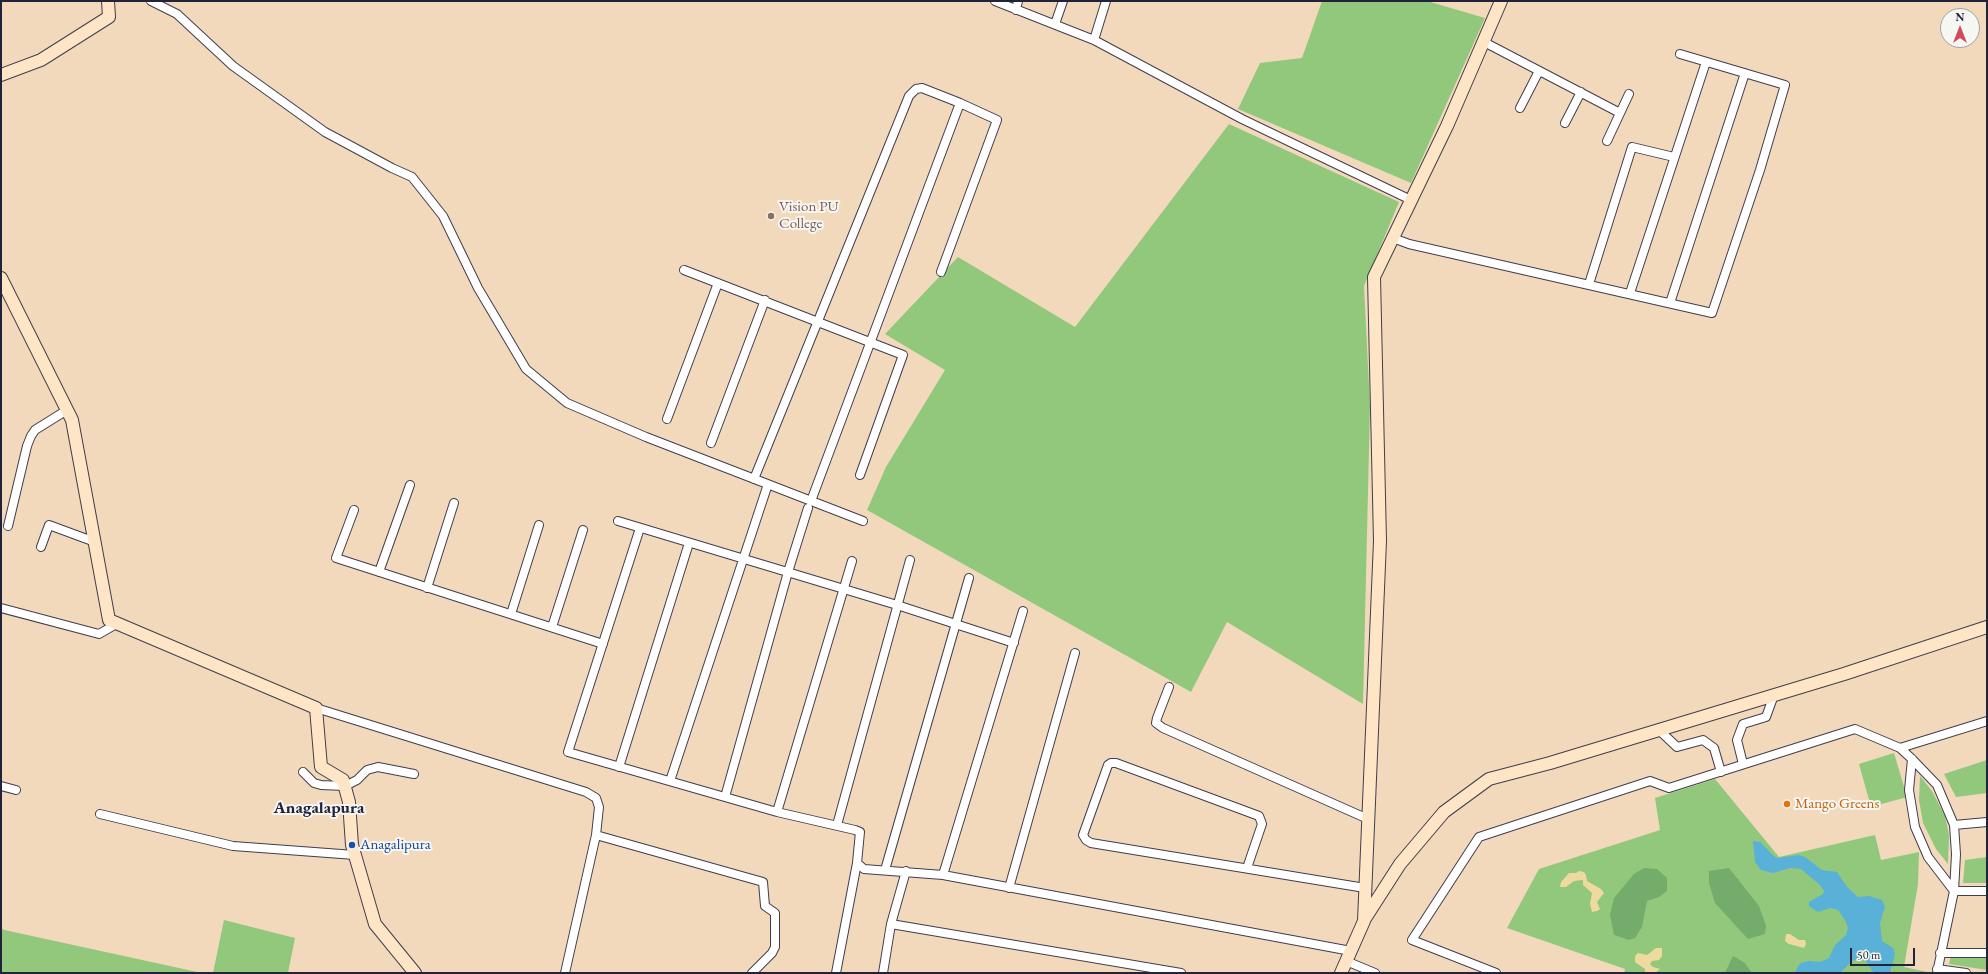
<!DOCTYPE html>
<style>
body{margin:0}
#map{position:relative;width:1988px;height:974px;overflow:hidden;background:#f3d9bc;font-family:"EB Garamond",serif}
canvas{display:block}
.frame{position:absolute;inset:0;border:2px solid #22223b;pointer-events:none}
.north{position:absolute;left:1940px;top:8px;width:40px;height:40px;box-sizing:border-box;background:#f6f6f2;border:1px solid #a1a1a9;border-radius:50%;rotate:0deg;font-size:11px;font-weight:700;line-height:16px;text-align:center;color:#22223b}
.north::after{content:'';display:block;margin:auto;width:14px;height:18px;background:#d1495b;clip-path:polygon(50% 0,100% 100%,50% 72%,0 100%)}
.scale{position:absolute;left:1850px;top:948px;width:65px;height:18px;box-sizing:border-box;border:2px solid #22223b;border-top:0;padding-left:5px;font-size:12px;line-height:14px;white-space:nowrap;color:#22223b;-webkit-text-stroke:3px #f6f6f2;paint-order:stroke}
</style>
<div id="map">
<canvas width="1988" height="974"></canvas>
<div class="frame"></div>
<div class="north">N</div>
<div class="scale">50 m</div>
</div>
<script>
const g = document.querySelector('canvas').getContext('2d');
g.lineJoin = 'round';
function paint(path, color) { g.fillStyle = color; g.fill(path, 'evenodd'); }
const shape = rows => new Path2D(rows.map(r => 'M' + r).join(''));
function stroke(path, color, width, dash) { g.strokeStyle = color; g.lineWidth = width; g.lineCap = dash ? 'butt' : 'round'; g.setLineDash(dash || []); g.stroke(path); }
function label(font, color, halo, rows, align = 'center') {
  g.font = font + ' "EB Garamond",serif'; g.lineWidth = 4; g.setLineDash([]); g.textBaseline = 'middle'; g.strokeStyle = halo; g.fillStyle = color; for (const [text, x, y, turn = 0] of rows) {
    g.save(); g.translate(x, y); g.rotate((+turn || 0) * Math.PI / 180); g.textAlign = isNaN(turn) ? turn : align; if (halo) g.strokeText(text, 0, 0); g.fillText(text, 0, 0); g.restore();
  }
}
const green = shape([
 [1322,1,1427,1,1485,18,1411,183,1238,109,1260,63,1302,58],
 [1229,124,1399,202,1364,286,1370,406,1363,704,1227,622,1191,692,867,510,886,467,945,370,885,334,958,257,1075,327],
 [1894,753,1907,797,1871,807,1859,764],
 [1987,760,1987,793,1956,797,1944,774],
 [1920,776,1932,791,1945,816,1949,835,1948,864,1936,849,1923,823,1919,800],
 [1715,779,1779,857,1875,835,1881,860,1919,852,1918,884,1904,967,1932,973,1624,973,1625,969,1507,928,1539,869,1660,830,1655,798],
 [1987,857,1987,883,1963,883,1965,860],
 [224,920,295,938,288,973,213,973],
 [1,929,9,931,202,973,1,973],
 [1951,956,1987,956,1987,970,1949,964]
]);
const forest = shape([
 [1644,868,1657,869,1667,878,1667,891,1659,897,1647,901,1642,927,1635,938,1629,940,1614,935,1610,915,1614,898,1634,874],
 [1729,868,1759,906,1766,926,1765,934,1748,939,1715,903,1709,883,1709,871],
 [1733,956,1745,963,1752,973,1725,973]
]);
const sand = shape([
 [1579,871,1584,872,1586,875,1587,881,1601,889,1604,893,1597,902,1600,909,1597,911,1592,912,1590,904,1592,893,1583,885,1583,880,1574,881,1566,887,1560,887,1561,882,1569,873,1576,873],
 [1786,934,1790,934,1799,940,1805,940,1806,944,1804,948,1789,944,1785,941],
 [1656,948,1662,948,1662,956,1659,960,1652,961,1650,964,1653,967,1660,969,1655,973,1645,973,1645,969,1635,962,1635,956,1638,953,1647,955]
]);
const water = shape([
 [1753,841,1760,842,1776,858,1799,855,1805,857,1822,870,1837,872,1847,887,1858,897,1869,896,1882,900,1885,907,1880,923,1882,941,1893,948,1895,954,1890,973,1874,973,1865,960,1859,958,1852,961,1840,973,1795,973,1798,966,1801,963,1809,961,1820,962,1829,958,1835,945,1846,935,1848,928,1846,922,1839,911,1835,909,1830,908,1818,912,1809,906,1809,902,1823,894,1824,891,1820,885,1801,869,1790,868,1773,873,1761,870,1755,862]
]);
const street = shape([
 [151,1,177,14,233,66,325,132,392,168,412,177,443,216,478,288,526,369,567,403,646,437,863,521],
 [995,1,1094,40,1242,119,1411,200],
 [1016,10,1018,1],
 [1055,24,1063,1],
 [1094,40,1106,1],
 [1484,42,1620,113],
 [1520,108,1539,71],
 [1565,123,1581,92],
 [1607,141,1629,94],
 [1393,238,1409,244,1712,313,1760,170,1785,85,1680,54],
 [684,270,903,355,860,475],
 [941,272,997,120,960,103],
 [1589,284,1632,147,1674,157],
 [1630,293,1706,62],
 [1670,303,1745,73],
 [667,419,718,283],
 [711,443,765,300],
 [754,479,909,96,916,89,922,88,960,103,811,501],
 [354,510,336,558,603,644],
 [618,521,897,605,1014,643],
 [8,526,27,446,31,436,35,430,67,410],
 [640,528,568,752,777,812,855,830,860,832,857,863,864,869,943,875,1351,951],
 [41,547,49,525,95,542],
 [379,572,410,485],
 [427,588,454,503],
 [1,608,99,634,118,623],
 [511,614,539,525],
 [552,627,583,530],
 [1169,687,1157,718,1156,723,1163,728,1368,819],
 [316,708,586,792,596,798,599,807,596,835,565,973],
 [1659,730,1677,747,1703,740,1714,748,1721,772],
 [1900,748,1987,721],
 [1912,759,1909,790,1915,827,1928,857,1954,891,1987,891],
 [1743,764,1737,740,1743,724,1766,717,1774,695],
 [619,767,689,543],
 [303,772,314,783,321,785,345,786,357,780,367,770,378,767,414,774],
 [670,781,768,484],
 [1,786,16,790],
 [725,797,788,572,808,508],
 [777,812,852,561],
 [100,814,233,846,355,855],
 [837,825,910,560],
 [1954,825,1987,822],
 [596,835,763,882,765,906,775,913,775,947,772,953,752,973],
 [1247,868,1262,824,1259,816,1116,763,1111,763,1108,765,1083,835,1086,840,1091,843,1365,888],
 [885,870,969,578],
 [943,875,1023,611],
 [1009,888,1075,653],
 [891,924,1181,973],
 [1940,953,1987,953],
 [1346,961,1375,973],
 [1937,969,1966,973],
 [836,973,857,863],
 [883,973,891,924,906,871],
 [1496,973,1412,940,1479,837,1650,781,1669,788,1855,729,1900,748,1912,759,1937,785,1954,825,1956,854,1954,891,1937,973]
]);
const secondary = shape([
 [1,75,41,60,109,17,108,1],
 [1,278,72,420,109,620,316,708,321,767,343,780,349,802,352,845,375,924,415,973],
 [1364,920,1400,864,1444,812,1489,779,1550,763,1844,674,1987,627],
 [1341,973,1364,921,1380,541,1374,277,1447,126,1501,1]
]);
const markers = [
 [771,216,4,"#8d6e63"],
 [1787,804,4,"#e8710a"],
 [352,845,4,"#1a4fb4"]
];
const educationNames = [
 ["Vision PU",779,207],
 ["College",779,224]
];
const foodNames = [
 ["Mango Greens",1795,804]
];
const transitNames = [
 ["Anagalipura",360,845]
];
const quarterNames = [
 ["Anagalapura",319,808]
];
paint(green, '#91c87b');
paint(forest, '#74ac6b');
paint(sand, '#eeda9e');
paint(water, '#5ab1d7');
stroke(street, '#413d4e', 10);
stroke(secondary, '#413d4e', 14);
stroke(street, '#fff', 8);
stroke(secondary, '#fee5c5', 12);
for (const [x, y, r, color] of markers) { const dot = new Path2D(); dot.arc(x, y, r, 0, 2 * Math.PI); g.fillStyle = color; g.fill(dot); stroke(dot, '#f6f6f2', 1.5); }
label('15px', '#785e54', '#f6f6f2', educationNames, 'left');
label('15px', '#c56008', '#f6f6f2', foodNames, 'left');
label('15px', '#164399', '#f6f6f2', transitNames, 'left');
label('bold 17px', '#22223b', '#f6f6f2', quarterNames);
</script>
